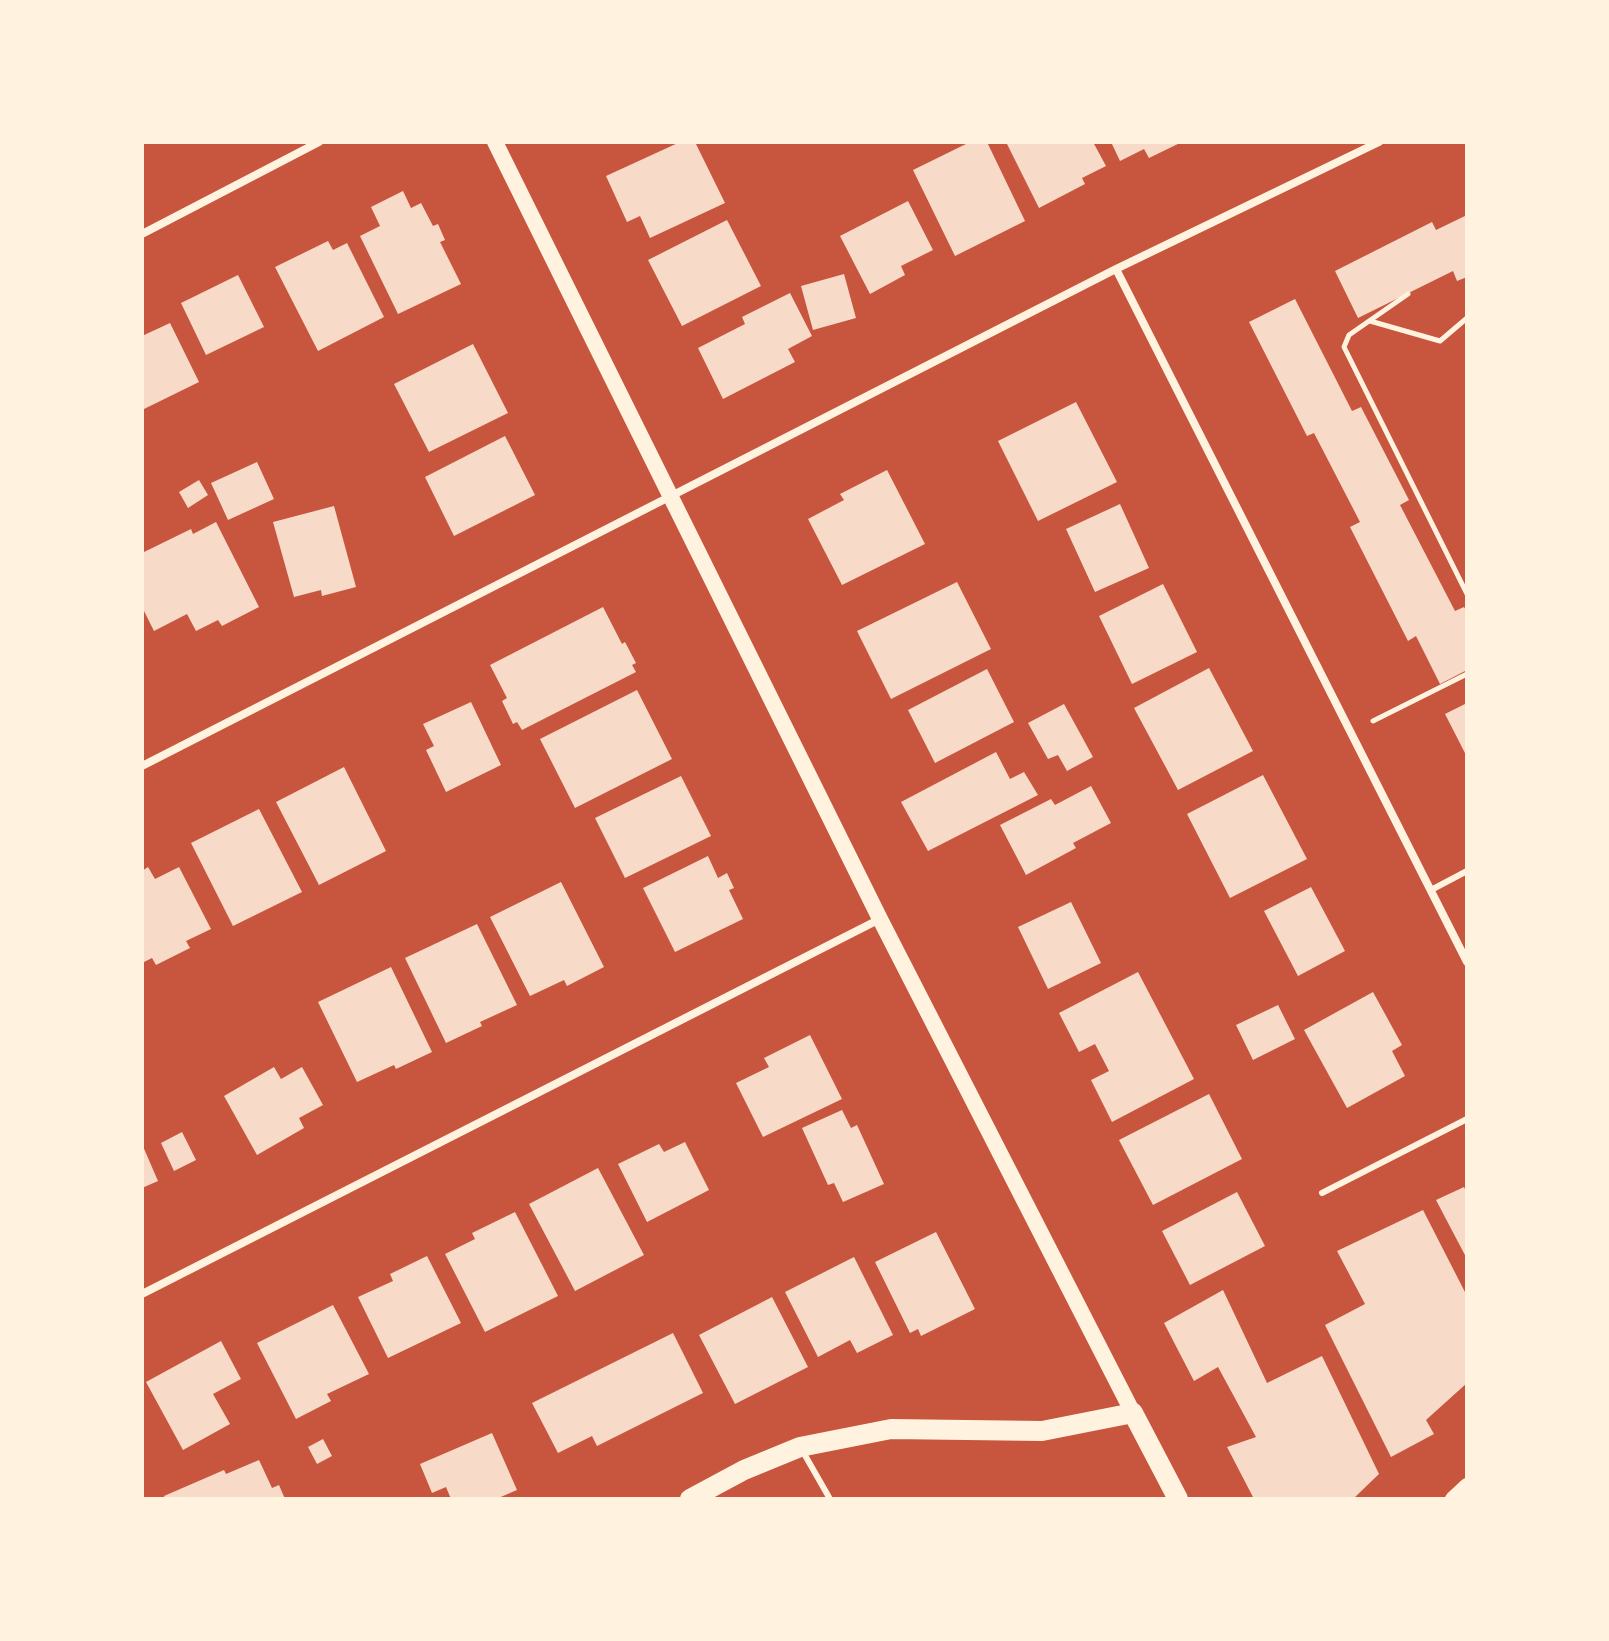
<!DOCTYPE html>
<style>
body{margin:0}
#map{position:relative;width:1609px;height:1641px;overflow:hidden;background:#c8553d;font-family:Cabin,sans-serif}
canvas{display:block}
.frame{position:absolute;inset:0;border:144px solid #fff3e0;pointer-events:none}
</style>
<div id="map">
<canvas width="1609" height="1641"></canvas>
<div class="frame"></div>
</div>
<script>
const g = document.querySelector('canvas').getContext('2d');
g.lineJoin = 'round';
function paint(path, color) { g.fillStyle = color; g.fill(path, 'evenodd'); }
const shape = rows => new Path2D(rows.map(r => 'M' + r).join(''));
function stroke(path, color, width, dash) { g.strokeStyle = color; g.lineWidth = width; g.lineCap = dash ? 'butt' : 'round'; g.setLineDash(dash || []); g.stroke(path); }
const building = shape([
 [680,142,695,142,725,203,650,238,640,216,627,222,606,176],
 [970,142,987,142,1025,221,955,256,913,170],
 [1006,142,1093,142,1106,166,1082,178,1085,184,1039,208],
 [1111,142,1182,142,1149,158,1144,149,1120,161],
 [403,191,411,208,421,203,433,226,438,224,445,240,440,242,461,284,398,314,360,236,380,226,371,207],
 [908,201,933,250,901,266,905,275,870,294,840,236],
 [1467,215,1467,277,1457,281,1453,271,1358,318,1335,271,1432,222,1436,230],
 [727,220,761,286,682,326,648,260],
 [328,241,333,250,347,243,384,317,318,351,275,267],
 [844,274,856,318,813,330,801,286],
 [238,275,264,327,206,355,181,303],
 [790,293,812,336,788,349,795,362,723,399,698,348,745,324,742,317],
 [1295,299,1352,411,1361,407,1409,500,1400,505,1455,611,1464,607,1467,612,1467,670,1440,684,1416,636,1408,641,1350,527,1360,522,1314,433,1307,436,1249,322],
 [170,323,199,382,142,410,142,336],
 [473,344,508,413,429,452,394,384],
 [1076,402,1117,482,1038,521,998,441],
 [505,436,535,495,454,536,425,477],
 [257,462,274,499,228,520,211,483],
 [887,470,925,544,842,585,808,519,844,500,840,494],
 [199,480,208,495,188,508,179,492],
 [1120,504,1149,568,1095,592,1066,529],
 [334,506,356,587,322,596,321,590,294,597,273,522],
 [216,522,259,607,222,626,218,620,196,631,187,614,154,631,142,607,142,553,191,529,193,534],
 [957,582,991,649,891,699,857,631],
 [1163,584,1197,652,1132,684,1099,616],
 [603,607,622,644,625,642,636,663,632,665,636,672,522,730,517,722,513,724,502,701,507,698,490,665],
 [1209,668,1253,751,1178,790,1134,708],
 [987,669,1014,722,935,763,908,710],
 [637,690,672,759,575,808,540,739],
 [471,702,501,765,446,792,426,750,434,746,423,724],
 [1467,703,1467,757,1445,714],
 [1064,704,1093,757,1067,771,1058,755,1048,759,1028,723],
 [996,752,1010,779,1024,772,1038,795,928,851,901,802],
 [344,767,386,851,319,885,276,802],
 [1263,775,1307,859,1230,898,1187,814],
 [681,776,711,836,625,878,595,818],
 [1091,786,1111,823,1073,843,1076,848,1026,875,1000,825,1051,799,1055,805],
 [259,809,302,892,233,926,191,843],
 [708,856,718,878,727,873,734,888,729,890,743,919,675,952,643,888],
 [148,867,155,879,179,867,211,929,186,941,190,948,156,965,152,958,142,963,142,871],
 [561,882,604,967,567,986,564,980,530,996,490,917],
 [1311,887,1345,951,1298,976,1264,911],
 [1071,902,1101,963,1048,989,1018,927],
 [477,924,517,1005,480,1022,482,1026,446,1043,405,958],
 [391,967,432,1052,396,1069,394,1065,357,1082,318,1002],
 [1138,972,1194,1079,1112,1122,1091,1080,1109,1071,1095,1044,1079,1052,1059,1013],
 [1373,992,1402,1045,1392,1051,1405,1076,1347,1108,1304,1030],
 [1278,1005,1295,1039,1253,1060,1236,1025],
 [810,1035,842,1099,763,1137,736,1083,769,1067,764,1058],
 [274,1067,281,1079,302,1067,323,1105,299,1118,304,1128,257,1155,224,1096],
 [1209,1094,1242,1159,1153,1205,1119,1140],
 [842,1110,851,1128,857,1125,884,1184,843,1202,834,1183,828,1185,802,1128],
 [182,1132,196,1160,174,1171,161,1143],
 [685,1142,709,1190,647,1222,618,1164,659,1144,664,1152],
 [142,1144,158,1181,142,1188],
 [598,1168,644,1255,575,1291,529,1204],
 [1464,1187,1467,1194,1467,1259,1436,1200],
 [1237,1192,1265,1246,1190,1285,1162,1231],
 [1423,1210,1467,1296,1467,1383,1426,1420,1434,1434,1391,1457,1325,1325,1365,1304,1337,1251],
 [515,1212,558,1296,485,1332,445,1254,475,1239,472,1233],
 [936,1232,975,1309,921,1336,918,1329,910,1333,875,1262],
 [427,1256,461,1323,388,1358,358,1297,393,1281,390,1274],
 [854,1257,893,1335,857,1353,850,1340,818,1357,785,1292],
 [1223,1290,1267,1383,1322,1356,1379,1474,1353,1499,1254,1499,1227,1447,1256,1437,1218,1367,1194,1381,1164,1323],
 [772,1297,808,1367,735,1404,699,1335],
 [333,1305,369,1374,327,1394,331,1401,296,1419,257,1343],
 [673,1333,703,1393,597,1446,592,1436,558,1453,532,1403],
 [221,1341,241,1379,213,1394,230,1424,183,1450,146,1382],
 [492,1433,517,1490,496,1499,451,1499,446,1487,432,1493,420,1464],
 [323,1439,332,1456,317,1464,308,1447],
 [259,1460,272,1488,279,1485,285,1499,165,1499,164,1496,224,1470,226,1474]
]);
const path = shape([
 [1408,294,1349,335,1344,347,1467,594],
 [1370,321,1440,341,1467,318],
 [1373,721,1467,674]
]);
const service = shape([
 [1431,890,1467,871],
 [1322,1193,1467,1119],
 [802,1450,830,1499]
]);
const minor = shape([
 [142,234,319,142],
 [1116,269,1467,962],
 [142,766,1116,269,1379,142],
 [142,1294,880,919]
]);
const secondary = shape([
 [495,142,880,919,1133,1413],
 [1453,1499,1467,1486]
]);
const primary = shape([
 [690,1499,744,1470,800,1447,891,1429,1042,1431,1133,1413,1178,1499]
]);
paint(building, '#f7dbc8');
stroke(path, '#fff3e0', 5);
stroke(service, '#fff3e0', 6);
stroke(minor, '#fff3e0', 8);
stroke(secondary, '#fff3e0', 16);
stroke(primary, '#fff3e0', 20);
</script>
